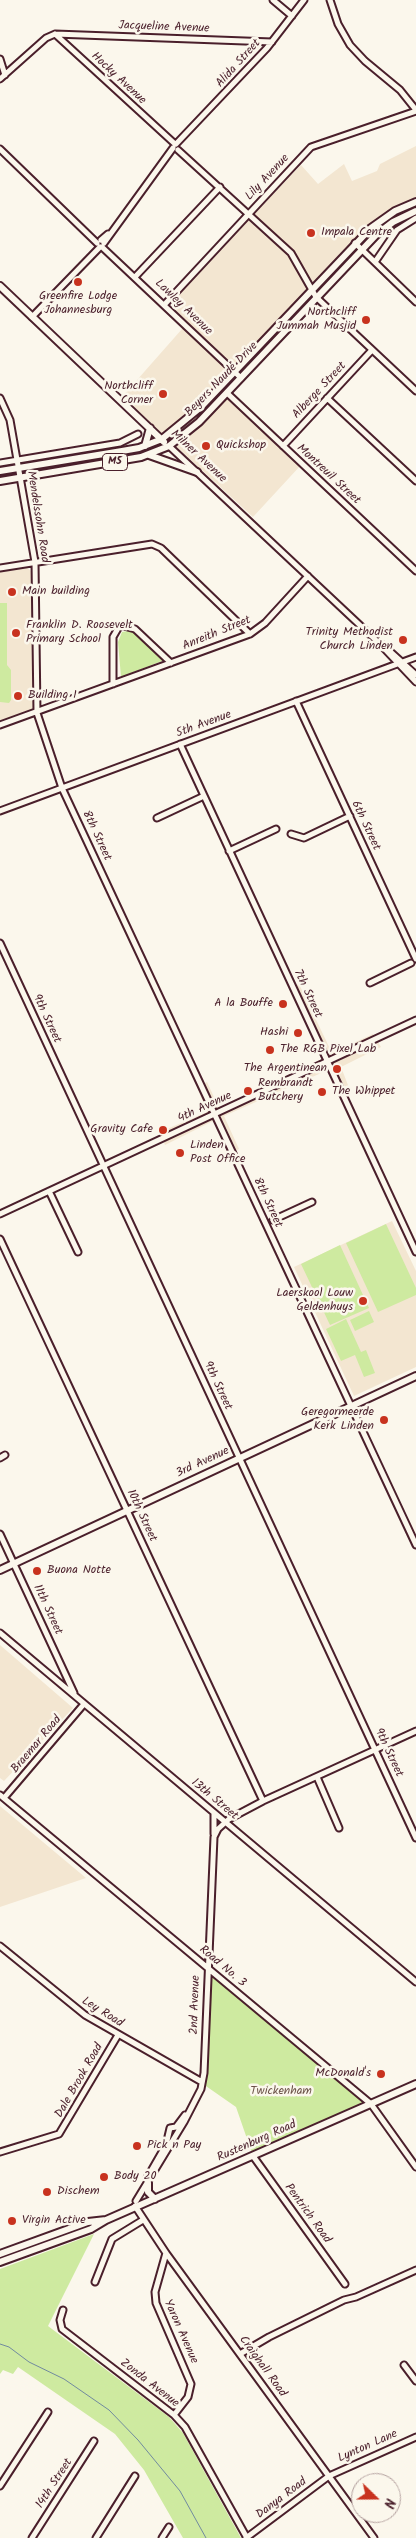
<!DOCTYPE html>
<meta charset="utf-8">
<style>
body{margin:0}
#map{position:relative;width:416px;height:2538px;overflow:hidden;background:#fbf7ec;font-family:Kalam,sans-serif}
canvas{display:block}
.north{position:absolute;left:351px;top:2473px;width:50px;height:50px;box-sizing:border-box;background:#fbf7ec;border:1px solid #b4a19f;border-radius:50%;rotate:112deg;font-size:14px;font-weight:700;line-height:20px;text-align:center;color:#4a1f2b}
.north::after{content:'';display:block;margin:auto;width:18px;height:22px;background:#c8321e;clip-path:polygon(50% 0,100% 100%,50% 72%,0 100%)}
</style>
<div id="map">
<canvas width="416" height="2538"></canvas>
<div class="north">N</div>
</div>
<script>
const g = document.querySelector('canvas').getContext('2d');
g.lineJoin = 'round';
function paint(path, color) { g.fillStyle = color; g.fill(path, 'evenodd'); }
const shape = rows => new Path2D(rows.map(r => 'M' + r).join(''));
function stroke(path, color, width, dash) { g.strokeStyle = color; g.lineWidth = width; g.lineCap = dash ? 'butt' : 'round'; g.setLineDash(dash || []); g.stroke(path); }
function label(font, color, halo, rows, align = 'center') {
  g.font = font + ' Kalam,sans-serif'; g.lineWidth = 5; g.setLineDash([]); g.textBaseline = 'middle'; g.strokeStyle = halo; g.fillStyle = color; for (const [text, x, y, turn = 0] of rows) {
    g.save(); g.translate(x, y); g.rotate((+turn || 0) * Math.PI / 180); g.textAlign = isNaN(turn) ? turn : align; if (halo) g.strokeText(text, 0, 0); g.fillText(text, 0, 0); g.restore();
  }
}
const built = shape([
 [416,146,416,199,387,212,366,227,220,387,301,465,253,517,122,397,182,329,172,301,301,165,318,184,344,164,352,181,377,171,380,164],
 [27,568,31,571,33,711,0,723,0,572],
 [299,984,332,1053,373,1034,381,1047,341,1067,351,1093,341,1098,328,1070,224,1116,239,1149,230,1154,213,1121,165,1145,160,1132,207,1112,197,1087,207,1082,219,1108,323,1060,291,987],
 [392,1221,416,1271,416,1367,354,1396,294,1267],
 [0,1645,73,1708,4,1781,0,1778],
 [0,1806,86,1878,0,1907]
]);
const green = shape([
 [0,603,7,603,7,665,11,670,11,700,9,703,0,702],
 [134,630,162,655,162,661,121,677,118,642,122,632],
 [386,1224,416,1288,416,1295,378,1312,346,1243],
 [340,1245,369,1308,330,1325,301,1264],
 [369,1311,374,1322,355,1331,350,1320],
 [346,1319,361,1352,366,1350,375,1373,364,1377,355,1355,341,1361,326,1329],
 [209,1970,371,2104,253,2156,236,2107,203,2084],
 [94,2234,48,2326,169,2417,183,2433,241,2538,183,2538,144,2470,115,2434,18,2367,13,2374,3,2370,0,2374,0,2269]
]);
const stream = shape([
 [0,2344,9,2347,29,2362,64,2379,109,2410,138,2440,180,2491,206,2538]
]);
const minor = shape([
 [273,0,292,16],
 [330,0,338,24,350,45,365,61,400,90,416,110],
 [55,34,175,144],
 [0,59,5,75],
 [0,79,46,38,55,34,272,42],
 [176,144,267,48,304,0],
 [0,149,97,243],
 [178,150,291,253,316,297,416,391],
 [101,240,108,234],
 [104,243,173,148],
 [355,243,416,302],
 [102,247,241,378],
 [375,262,397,230,416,218],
 [135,277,220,187],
 [165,304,311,147,416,111],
 [32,317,100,247],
 [227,393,416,571],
 [0,398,10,420,35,562,37,713,62,788,416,1545],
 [327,398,416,481],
 [169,446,380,644,416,682],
 [283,446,372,350],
 [0,463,120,443,138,434],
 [0,568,152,544,161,548,250,634],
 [383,645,416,675],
 [113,684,113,637,120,625,135,629,171,663],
 [296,701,416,959],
 [0,725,250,634,265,623,308,576],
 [180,744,416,1252],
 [0,811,416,657],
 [157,818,204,796],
 [291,834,304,838,350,816],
 [229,851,276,829],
 [0,943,416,1838],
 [370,983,411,963],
 [49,1191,78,1252],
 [0,1214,416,1020],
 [273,1220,312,1202],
 [0,1239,263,1801],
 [0,1458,5,1455],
 [0,1534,74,1693],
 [0,1633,416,1982],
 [317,1777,339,1828],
 [0,1795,371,2104,416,2167],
 [4,1798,84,1704],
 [214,1813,214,1834],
 [0,1946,85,2015,202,2082],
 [0,2152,59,2134,118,2035],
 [253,2156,345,2284],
 [147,2178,166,2145,170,2128,176,2127,185,2115],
 [136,2201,184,2122,201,2089,204,2073,214,1837,218,1829,229,1819,263,1801,416,1731],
 [135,2206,166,2253,374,2538],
 [166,2253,155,2292,156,2303,191,2384,188,2397,174,2415],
 [95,2282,112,2239,143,2220],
 [63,2310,60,2320,62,2329,174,2415,185,2427,247,2538],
 [240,2354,269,2337,344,2300,356,2297,416,2270],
 [404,2365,416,2381],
 [0,2486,48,2412],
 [32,2538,94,2441],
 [96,2538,135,2476],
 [162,2538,169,2527],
 [246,2538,329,2476,416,2437]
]);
const major = shape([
 [0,286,164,442],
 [145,446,150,428],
 [149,455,197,472],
 [0,471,122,451,139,448,162,439,201,407,371,228,395,211,416,202],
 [0,481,141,457,169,446,199,422,376,235,393,222,416,211],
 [0,1570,416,1376],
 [148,2183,148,2192,155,2199],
 [0,2254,88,2222,106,2220],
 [0,2262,91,2229,106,2220,416,2084]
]);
const markers = [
 [311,233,5,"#c8321e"],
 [78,282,5,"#c8321e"],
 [366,320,5,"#c8321e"],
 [163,394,5,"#c8321e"],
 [206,446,5,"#c8321e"],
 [12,592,5,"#c8321e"],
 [16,633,5,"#c8321e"],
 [403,640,5,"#c8321e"],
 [18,696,5,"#c8321e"],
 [283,1004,5,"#c8321e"],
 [298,1033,5,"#c8321e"],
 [270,1050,5,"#c8321e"],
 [337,1069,5,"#c8321e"],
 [248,1091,5,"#c8321e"],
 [322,1092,5,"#c8321e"],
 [163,1130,5,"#c8321e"],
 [180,1153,5,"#c8321e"],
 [363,1301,5,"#c8321e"],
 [384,1420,5,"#c8321e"],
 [37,1571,5,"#c8321e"],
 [381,2074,5,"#c8321e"],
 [137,2146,5,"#c8321e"],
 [104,2177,5,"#c8321e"],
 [47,2192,5,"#c8321e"],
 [12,2221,5,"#c8321e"]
];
const shields = [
 [115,462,25]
];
const shieldNames = [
 ["M5",115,462]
];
const streetNames = [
 ["Jacqueline Avenue",164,28,2],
 ["Alida Street",239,64,-48],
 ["Hocky Avenue",118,79,43],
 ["Lily Avenue",268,178,-47],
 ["Lawley Avenue",183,308,44],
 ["Beyers Naudé Drive",222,380,-46],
 ["Alberge Street",320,391,-47],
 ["Milner Avenue",198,457,43],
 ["Montreuil Street",328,475,43],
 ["Mendelssohn Road",37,517,81],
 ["Anreith Street",217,634,-22],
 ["5th Avenue",204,725,-20],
 ["6th Street",365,826,65],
 ["8th Street",96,836,65],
 ["7th Street",307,994,65],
 ["9th Street",46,1019,65],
 ["4th Avenue",205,1108,-25],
 ["8th Street",267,1203,65],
 ["9th Street",217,1386,65],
 ["3rd Avenue",203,1463,-25],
 ["10th Street",141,1516,65],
 ["11th Street",47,1610,65],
 ["Braemar Road",37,1745,-50],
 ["9th Street",388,1753,65],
 ["13th Street",214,1800,40],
 ["Road No. 3",222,1967,40],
 ["2nd Avenue",196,2005,-88],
 ["Ley Road",102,2013,32],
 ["Dale Brook Road",80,2081,-60],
 ["Rustenburg Road",257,2142,-24],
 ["Pentrich Road",307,2214,54],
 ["Yaron Avenue",180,2332,66],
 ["Craighall Road",262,2367,54],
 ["Zonda Avenue",149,2384,38],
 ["Lynton Lane",368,2447,-24],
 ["14th Street",55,2484,-57],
 ["Danya Road",282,2499,-37]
];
const poiNames = [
 ["Impala Centre",321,233],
 ["Greenfire Lodge",78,297,"center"],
 ["Johannesburg",78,311,"center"],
 ["Northcliff",356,313,"right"],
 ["Jummah Musjid",356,327,"right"],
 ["Northcliff",153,387,"right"],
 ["Corner",153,401,"right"],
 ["Quickshop",216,446],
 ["Main building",22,592],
 ["Franklin D. Roosevelt",26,626],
 ["Primary School",26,640],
 ["Trinity Methodist",393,633,"right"],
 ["Church Linden",393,647,"right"],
 ["Building 1",28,696],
 ["A la Bouffe",273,1004,"right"],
 ["Hashi",288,1033,"right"],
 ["The RGB Pixel Lab",280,1050],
 ["The Argentinean",327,1069,"right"],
 ["Rembrandt",258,1084],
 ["Butchery",258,1098],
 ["The Whippet",332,1092],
 ["Gravity Cafe",153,1130,"right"],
 ["Linden",190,1146],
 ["Post Office",190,1160],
 ["Laerskool Louw",353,1294,"right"],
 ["Geldenhuys",353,1308,"right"],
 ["Geregormeerde",374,1413,"right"],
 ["Kerk Linden",374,1427,"right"],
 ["Buona Notte",47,1571],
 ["McDonald's",371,2074,"right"],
 ["Pick n Pay",147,2146],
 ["Body 20",114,2177],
 ["Dischem",57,2192],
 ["Virgin Active",22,2221]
];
const parkNames = [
 ["Twickenham",281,2092]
];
paint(built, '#f3e6d1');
paint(green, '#ceeaa0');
stroke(stream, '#718a9f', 1);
stroke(minor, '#4a1f2b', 9);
stroke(major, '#4a1f2b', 10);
stroke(minor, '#fbf7ec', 5);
stroke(major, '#fbf7ec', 6);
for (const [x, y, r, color] of markers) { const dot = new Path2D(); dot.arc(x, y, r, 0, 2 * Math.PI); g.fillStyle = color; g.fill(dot); stroke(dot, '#fbf7ec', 2); }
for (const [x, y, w] of shields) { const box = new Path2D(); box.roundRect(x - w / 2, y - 8.5, w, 17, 4); g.fillStyle = '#fbf7ec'; g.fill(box); stroke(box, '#4a1f2b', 1); }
label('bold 11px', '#4a1f2b', null, shieldNames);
label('12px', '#4a1f2b', '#fbf7ec', streetNames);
label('12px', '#4a1f2b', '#fbf7ec', poiNames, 'left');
label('12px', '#6b5248', '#fbf7ec', parkNames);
</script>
